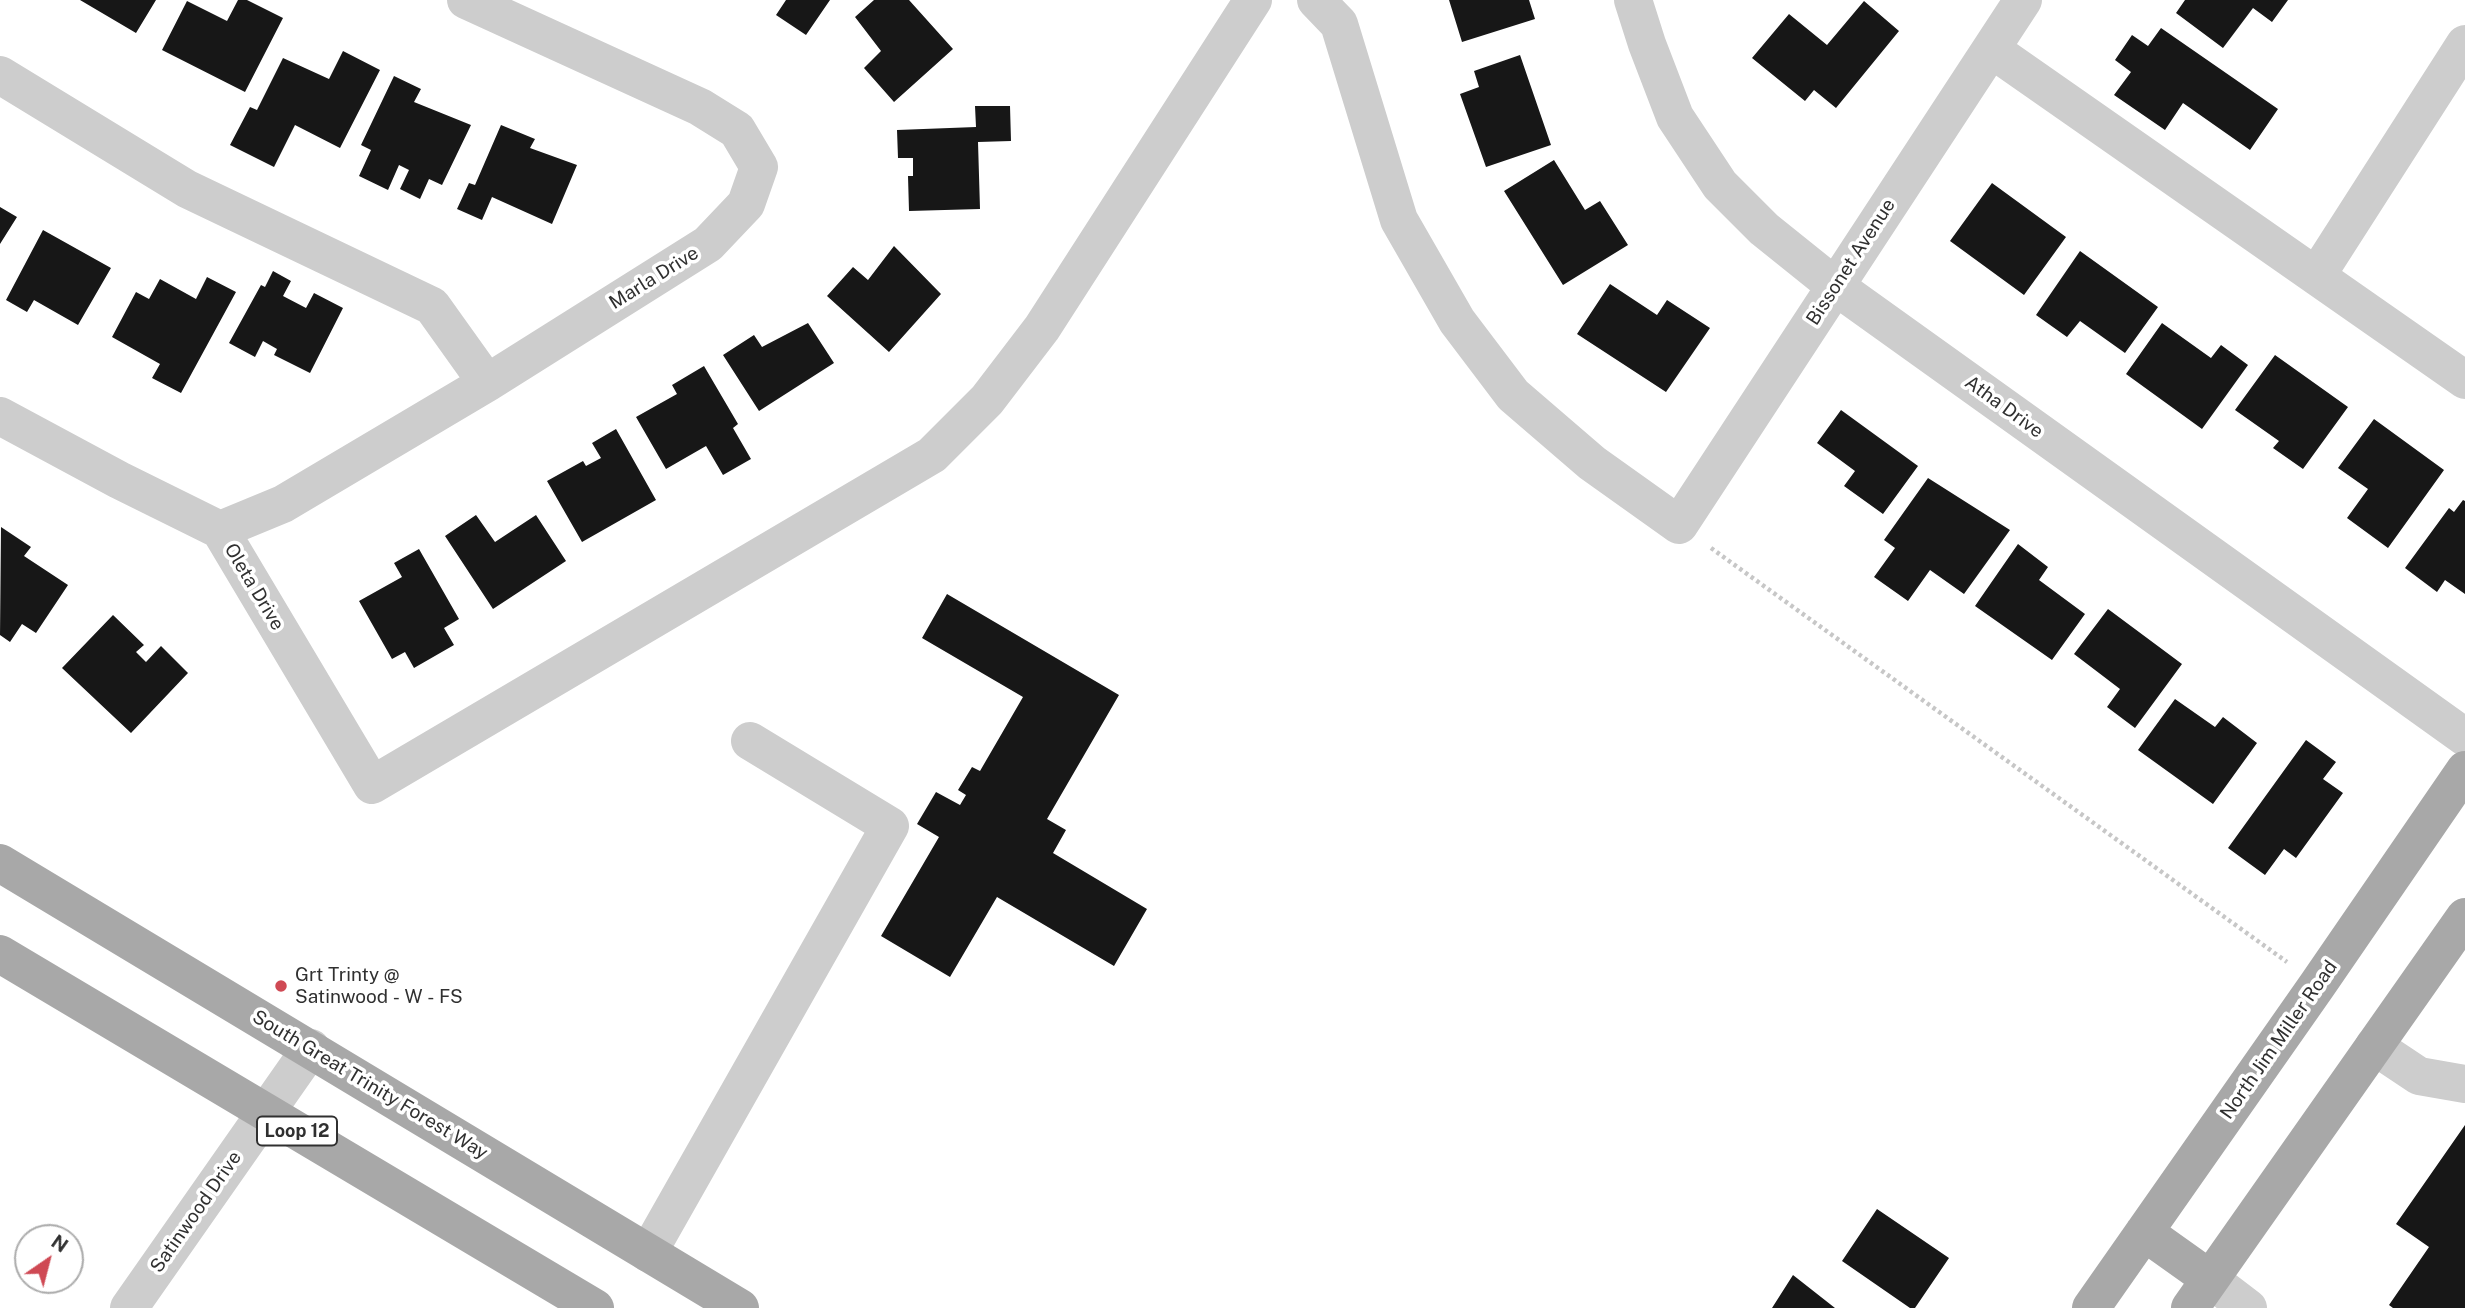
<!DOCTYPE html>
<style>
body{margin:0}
#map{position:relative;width:2465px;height:1308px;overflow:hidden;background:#fff;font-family:"Public Sans",sans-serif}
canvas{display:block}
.north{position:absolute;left:14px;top:1224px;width:70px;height:70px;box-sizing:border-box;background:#fff;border:2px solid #acacac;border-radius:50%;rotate:35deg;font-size:19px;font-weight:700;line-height:28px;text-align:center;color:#303030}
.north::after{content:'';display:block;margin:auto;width:24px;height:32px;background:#cf4954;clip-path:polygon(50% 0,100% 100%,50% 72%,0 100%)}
</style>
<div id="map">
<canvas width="2465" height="1308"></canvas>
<div class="north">N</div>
</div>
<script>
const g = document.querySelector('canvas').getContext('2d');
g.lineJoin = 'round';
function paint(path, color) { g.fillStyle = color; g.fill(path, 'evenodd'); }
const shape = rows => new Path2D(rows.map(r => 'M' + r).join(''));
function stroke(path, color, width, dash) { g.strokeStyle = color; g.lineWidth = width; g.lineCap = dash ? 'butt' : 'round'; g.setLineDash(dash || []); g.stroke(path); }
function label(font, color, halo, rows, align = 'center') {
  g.font = font + ' "Public Sans",sans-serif'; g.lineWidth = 7; g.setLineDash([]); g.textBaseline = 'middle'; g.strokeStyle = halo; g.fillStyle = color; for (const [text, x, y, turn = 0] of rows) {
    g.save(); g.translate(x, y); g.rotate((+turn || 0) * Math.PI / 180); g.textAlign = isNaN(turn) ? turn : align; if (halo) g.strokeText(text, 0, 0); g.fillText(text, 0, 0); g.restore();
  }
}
const building = shape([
 [80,0,156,0,136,33],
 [238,0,247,0,283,18,245,92,162,50,187,1,227,21],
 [786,0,830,0,806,35,776,15],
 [874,0,909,0,953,49,894,102,864,68,881,51,855,17],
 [1449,0,1529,0,1535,19,1462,42],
 [2185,0,2288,0,2272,22,2253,8,2223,48,2176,13],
 [1864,1,1899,31,1836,108,1814,90,1805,101,1752,58,1789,14,1827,45],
 [2161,28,2278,109,2250,150,2183,103,2165,130,2114,95,2131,72,2115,60,2132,35,2148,46],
 [343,51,380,70,340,148,295,125,274,167,230,145,250,107,257,110,283,58,329,79],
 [1520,55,1551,145,1486,167,1460,94,1479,87,1474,71],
 [394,76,421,89,414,102,471,125,442,185,429,179,420,199,400,189,409,170,399,165,388,190,359,176,371,150,361,145],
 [975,106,1010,106,1011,141,978,142,980,209,909,211,908,176,913,176,913,158,898,158,897,130,976,127],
 [501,125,535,139,530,148,577,165,552,224,492,197,482,220,457,209,469,183,475,185],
 [1554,160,1585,210,1600,201,1628,245,1563,285,1504,191],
 [1992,183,2066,237,2024,295,1950,241],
 [0,207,17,217,0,244],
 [43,230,111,268,78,325,34,300,27,312,6,300],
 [894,246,941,294,889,352,827,296,853,267,868,280],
 [2080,251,2158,307,2125,353,2080,321,2067,337,2036,315],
 [273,271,291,281,283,296,306,308,314,293,343,308,310,373,274,355,277,349,263,341,255,357,229,343,261,285,265,287],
 [207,277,236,292,181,393,152,378,160,364,112,337,136,292,149,299,160,279,196,299],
 [1610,284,1657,315,1667,300,1710,328,1666,392,1577,334],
 [808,323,834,363,759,411,723,355,754,335,762,347],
 [2162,323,2211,358,2221,345,2248,365,2202,429,2126,374],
 [2275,355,2348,407,2303,469,2273,448,2279,441,2235,410],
 [704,366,738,424,733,428,751,459,723,475,706,446,666,469,636,417,677,394,672,385],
 [1841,410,1918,466,1883,514,1844,486,1855,471,1817,443],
 [2374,419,2444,470,2388,548,2347,518,2368,489,2338,468],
 [616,429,656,500,582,542,547,481,583,461,586,466,601,458,592,443],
 [1928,478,2010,530,1964,594,1930,570,1908,601,1874,577,1895,548,1884,540],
 [2463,500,2465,501,2465,594,2445,580,2437,592,2405,568,2449,508,2454,512],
 [476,515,495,542,536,515,566,561,493,609,445,536],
 [1,527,31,547,24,556,68,585,36,633,22,624,10,642,0,635],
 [2018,544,2048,567,2039,580,2085,614,2052,660,1975,606],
 [419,549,459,619,444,628,454,645,414,668,405,652,392,659,359,601,402,577,394,563],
 [947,594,1119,695,1047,819,1066,830,1053,853,1147,909,1114,966,997,897,950,977,881,936,939,837,917,824,936,792,960,805,966,795,958,790,972,767,980,771,1023,697,922,638],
 [2108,609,2182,664,2135,728,2107,707,2120,689,2074,654],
 [113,615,144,645,136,652,146,662,161,646,188,673,131,733,62,668],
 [2175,699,2215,727,2223,717,2257,743,2213,804,2138,750],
 [2306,740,2336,762,2323,779,2343,793,2296,858,2284,849,2265,875,2228,848],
 [2465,1125,2465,1308,2393,1308,2389,1305,2429,1247,2396,1224],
 [1877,1209,1949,1258,1915,1308,1910,1308,1842,1261],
 [1793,1275,1835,1308,1772,1308]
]);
const path = shape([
 [1711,548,2287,962]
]);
const minor = shape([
 [1316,0,1339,24,1399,220,1457,321,1513,395,1592,463,1679,525,2023,0],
 [1633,0,1647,44,1675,117,1720,185,1764,229,1835,286,2465,737],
 [1991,49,2465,380],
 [0,75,187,189,432,306,487,383],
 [2317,275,2465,44],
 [0,416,119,480,220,530,372,785,932,455,987,400,1042,328,1253,0],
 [220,530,283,504,487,383,708,244,746,204,759,167,737,130,700,107,466,0],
 [2374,1046,2419,1076,2465,1084],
 [648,1253,890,826,750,741],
 [2210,1279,2248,1308],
 [129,1308,311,1048]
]);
const major = shape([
 [0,863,740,1308],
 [0,954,595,1308],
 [2144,1232,2210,1279],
 [2091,1308,2318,984,2465,770],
 [2190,1308,2465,917]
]);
const markers = [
 [281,986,7,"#cf4954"]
];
const shields = [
 [297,1131,80]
];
const shieldNames = [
 ["Loop 12",297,1131]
];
const streetNames = [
 ["Bissonet Avenue",1851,262,-57],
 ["Marla Drive",654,278,-32],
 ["Atha Drive",2004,407,36],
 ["Oleta Drive",254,587,59],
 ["North Jim Miller Road",2279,1040,-55],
 ["South Great Trinity Forest Way",370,1085,31],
 ["Satinwood Drive",196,1212,-55]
];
const poiNames = [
 ["Grt Trinty @",295,975],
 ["Satinwood - W - FS",295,997]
];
paint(building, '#171717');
stroke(path, '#c7c7c7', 4.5, [3.5, 3.5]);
stroke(minor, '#cdcdcd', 38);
stroke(major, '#a8a8a8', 38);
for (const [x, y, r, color] of markers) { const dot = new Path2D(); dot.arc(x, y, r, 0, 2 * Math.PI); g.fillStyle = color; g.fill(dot); stroke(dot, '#fff', 2.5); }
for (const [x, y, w] of shields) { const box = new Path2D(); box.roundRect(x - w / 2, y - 14.5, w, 29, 5); g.fillStyle = '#fff'; g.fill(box); stroke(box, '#303030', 2); }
label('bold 18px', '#303030', null, shieldNames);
label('19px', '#303030', '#fff', streetNames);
label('19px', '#303030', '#fff', poiNames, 'left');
</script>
